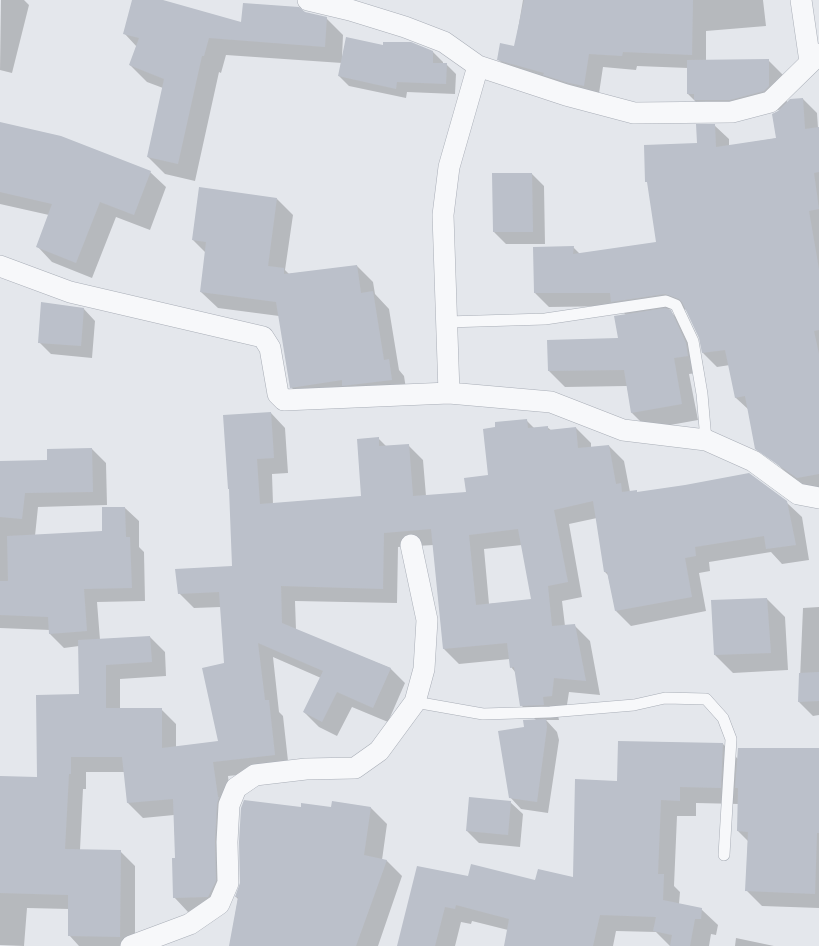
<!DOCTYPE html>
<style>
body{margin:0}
canvas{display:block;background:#e4e7ec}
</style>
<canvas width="819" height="946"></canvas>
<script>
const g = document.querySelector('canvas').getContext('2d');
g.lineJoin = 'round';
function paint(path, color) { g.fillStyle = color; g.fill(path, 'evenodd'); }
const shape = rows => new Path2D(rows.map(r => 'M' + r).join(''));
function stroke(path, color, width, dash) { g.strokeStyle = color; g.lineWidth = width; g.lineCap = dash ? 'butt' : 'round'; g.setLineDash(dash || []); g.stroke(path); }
const shadow = shape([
 [1,0,24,0,29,5,12,73,0,70],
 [133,0,159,0,242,23,305,13,326,18,343,35,342,57,383,46,433,52,443,62,443,64,446,64,456,74,455,94,407,92,406,98,349,86,339,76,342,63,226,55,221,73,219,72,195,181,165,174,148,157,163,88,147,82,130,65,137,47,124,33],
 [523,0,763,0,766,26,706,31,706,61,768,60,786,78,787,104,803,99,817,113,818,128,819,128,819,446,749,410,736,398,730,365,717,367,703,353,700,338,687,310,680,308,666,310,670,311,687,328,702,360,704,372,689,374,698,420,648,429,632,413,627,386,565,387,549,371,619,339,626,315,617,306,549,307,535,293,573,247,580,254,657,243,648,183,646,181,698,144,714,125,729,139,729,146,778,138,782,109,749,118,706,112,688,94,688,68,637,66,636,70,603,67,598,100,512,74,498,59,515,47],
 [0,123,150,172,166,187,150,230,116,217,92,278,52,262,37,246,49,215,0,204],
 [532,174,544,186,545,244,506,244,494,232],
 [277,199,293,215,285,270,289,274,357,266,373,282,375,294,389,309,399,370,404,376,407,395,307,403,291,387,279,316,218,308,201,292,206,253,193,240],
 [83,308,95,321,92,358,51,354,39,342],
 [271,413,285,428,288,473,272,474,273,504,362,497,378,438,387,447,408,445,423,460,426,496,467,493,489,476,496,428,526,420,534,428,547,427,552,431,576,428,591,443,591,448,609,446,624,461,630,492,786,502,802,517,809,560,782,564,771,552,709,562,710,571,699,573,706,611,631,626,616,611,608,575,605,572,597,518,569,524,582,597,562,601,565,626,575,626,590,641,600,695,569,692,566,711,557,711,559,720,546,720,557,732,559,740,548,813,521,809,510,797,525,728,536,720,521,705,516,673,511,667,510,659,459,664,444,649,434,545,398,547,397,603,295,601,296,630,390,668,405,683,388,722,352,707,337,736,319,727,304,712,321,678,273,657,279,712,283,716,289,770,228,776,232,811,224,911,188,912,174,897,176,859,174,815,143,818,128,803,125,772,86,772,86,789,83,789,80,850,120,851,135,866,135,946,79,946,69,935,69,909,27,908,24,946,0,945,0,777,38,778,80,695,79,646,64,648,50,634,50,630,0,628,0,462,48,461,48,450,92,449,106,463,107,505,38,507,35,536,103,532,125,508,139,521,139,547,144,552,145,601,97,602,100,640,150,637,165,652,166,676,120,679,120,709,161,709,176,724,176,747,219,742,225,664,221,607,194,608,179,593,233,567,230,491,229,489,224,416],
 [522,545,532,600,489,604,484,549],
 [819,461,819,491,812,492,789,475,775,462],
 [767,599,785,617,788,670,733,673,715,655],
 [819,607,819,715,813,716,799,702,803,608],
 [619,742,723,744,738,759,819,749,819,908,762,906,746,890,748,841,738,831,739,804,696,803,696,816,677,816,674,886,680,892,679,904,701,909,718,925,716,935,711,934,709,946,670,946,656,932,616,931,613,946,505,946,508,930,472,921,471,924,461,922,455,946,398,946,468,877,536,881,574,878,618,782],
 [470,798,510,802,523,814,520,847,479,843,467,831],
 [333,802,371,808,387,824,382,860,386,860,402,876,378,946,230,946,238,899,236,897,302,809,332,808],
 [736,938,774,946,735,946]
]);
const building = shape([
 [132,0,163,0,241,22,243,3,299,7,305,12,327,17,325,47,209,38,204,56,202,56,178,164,147,157,164,79,129,65,139,38,123,34],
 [524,0,693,0,692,55,623,52,622,56,589,54,584,86,569,83,543,75,544,73,497,60,500,43,514,46],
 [346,37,383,45,383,42,411,42,433,51,433,63,447,63,446,84,397,82,396,89,338,76],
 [769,59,769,86,764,91,730,100,694,100,694,94,687,94,687,60],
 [803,98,805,129,819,127,819,172,814,173,819,209,809,211,819,269,819,330,814,331,819,354,819,474,797,478,755,449,745,396,735,398,725,350,702,353,699,338,682,302,679,299,665,294,611,302,610,293,534,293,533,247,574,246,573,254,656,242,647,182,645,182,644,145,697,143,696,124,715,124,716,147,776,138,772,114,778,111,790,99],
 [0,122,61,136,151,171,134,215,100,202,76,263,36,247,52,204,0,192],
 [492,173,532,173,533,232,493,232],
 [199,187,277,198,268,266,284,268,284,274,357,265,361,293,373,291,384,360,389,359,392,380,342,386,342,380,290,388,276,302,200,292,206,242,192,240],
 [41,302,84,308,81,346,38,343],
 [665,308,671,310,686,343,688,356,674,358,682,404,631,413,624,370,548,371,547,340,618,338,614,316],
 [271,412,274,458,257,459,260,504,361,496,357,439,379,437,379,446,409,444,413,496,466,492,464,478,488,475,483,429,495,427,495,422,527,419,528,428,548,426,548,430,576,427,578,448,609,445,616,484,621,483,622,492,637,490,637,492,685,485,749,473,787,501,796,545,766,549,764,536,695,547,696,556,685,558,692,597,615,611,607,572,604,572,593,501,554,510,568,582,548,586,552,626,575,624,586,681,554,678,552,696,543,697,544,705,520,706,514,667,510,668,507,643,443,649,431,529,384,533,383,589,281,586,282,623,391,668,373,708,337,692,322,722,303,712,323,671,258,643,265,700,269,700,275,755,213,762,218,797,219,797,217,804,215,841,216,881,208,897,173,898,172,858,175,858,173,799,127,803,122,757,71,757,71,774,69,774,65,849,121,850,120,937,68,936,68,895,0,893,0,776,37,777,36,695,79,694,78,640,150,636,152,662,106,665,106,708,162,708,162,748,218,741,202,668,224,663,219,592,178,594,175,569,232,566,229,489,228,489,223,415],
 [518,529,531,599,476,605,469,535],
 [92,448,93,492,25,493,22,519,0,517,0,461,47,460,47,449],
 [102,507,125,507,126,537,130,537,132,588,84,589,87,631,49,634,48,617,0,615,0,581,8,581,7,536,102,531],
 [767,598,771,653,714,655,711,600],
 [819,672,819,701,798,702,799,673],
 [546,719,547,727,537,802,509,798,498,731,524,727,523,720],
 [618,741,723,743,721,788,680,787,680,801,661,800,658,874,664,874,663,900,702,908,701,919,695,919,690,946,670,946,672,935,653,931,656,917,600,915,593,946,504,946,509,919,456,905,455,909,445,907,435,946,397,946,417,866,468,876,471,864,535,880,538,869,573,877,575,779,617,781],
 [738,748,819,748,819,833,817,833,815,894,745,891,748,832,737,831,738,788,735,788],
 [469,797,511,801,508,835,466,831],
 [244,800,301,807,301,803,331,807,332,801,371,807,364,855,387,860,356,946,229,946,238,897,235,897,240,883,239,842,241,808]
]);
const service = shape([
 [447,322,545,319,666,301,676,305,693,341,702,394,706,440],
 [415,702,483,714,550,712,634,705,665,698,706,699,723,718,731,739,724,855]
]);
const minor = shape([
 [308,0,350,10,405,27,444,42,478,66,566,95,634,113,732,112,770,102,819,54],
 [801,0,810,62],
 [0,266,70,292,263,337,270,348,278,394,284,400,449,393,551,402,623,430,706,440,753,461,798,494,819,498],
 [449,393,443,215,449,167,478,66],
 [131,946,190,924,219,904,228,883,227,842,229,805,236,788,255,775,306,769,355,768,379,751,415,702,424,669,427,620,411,545]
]);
paint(shadow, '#0003');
paint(building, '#bbc0ca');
stroke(service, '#a9aeb7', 12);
stroke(minor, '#a9aeb7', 22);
stroke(service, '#f7f8fa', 11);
stroke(minor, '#f7f8fa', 21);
</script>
